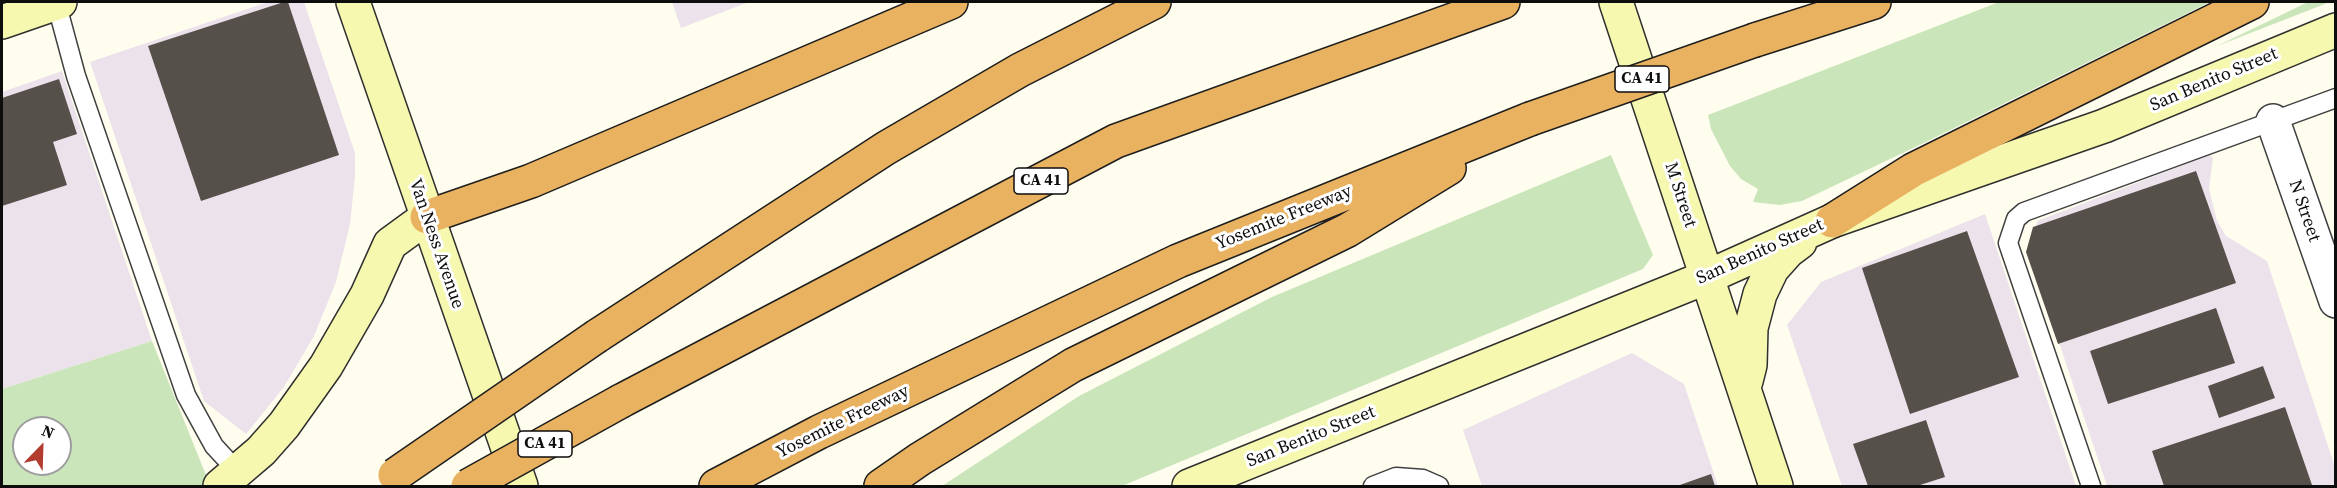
<!DOCTYPE html>
<style>
body{margin:0}
#map{position:relative;width:2337px;height:488px;overflow:hidden;background:#fefdee;font-family:"Source Serif 4",serif}
canvas{display:block}
.frame{position:absolute;inset:0;border:3px solid #0d0d0d;pointer-events:none}
.north{position:absolute;left:12px;top:416px;width:60px;height:60px;box-sizing:border-box;background:#fff;border:2px solid #9e9e9e;border-radius:50%;rotate:23deg;font-size:16px;font-weight:700;line-height:24px;text-align:center;color:#0d0d0d}
.north::after{content:'';display:block;margin:auto;width:21px;height:27px;background:#b23c30;clip-path:polygon(50% 0,100% 100%,50% 72%,0 100%)}
</style>
<div id="map">
<canvas width="2337" height="488"></canvas>
<div class="frame"></div>
<div class="north">N</div>
</div>
<script>
const g = document.querySelector('canvas').getContext('2d');
g.lineJoin = 'round';
function paint(path, color) { g.fillStyle = color; g.fill(path, 'evenodd'); }
const shape = rows => new Path2D(rows.map(r => 'M' + r).join(''));
function stroke(path, color, width, dash) { g.strokeStyle = color; g.lineWidth = width; g.lineCap = dash ? 'butt' : 'round'; g.setLineDash(dash || []); g.stroke(path); }
function label(font, color, halo, rows, align = 'center') {
  g.font = font + ' "Source Serif 4",serif'; g.lineWidth = 6; g.setLineDash([]); g.textBaseline = 'middle'; g.strokeStyle = halo; g.fillStyle = color; for (const [text, x, y, turn = 0] of rows) {
    g.save(); g.translate(x, y); g.rotate((+turn || 0) * Math.PI / 180); g.textAlign = isNaN(turn) ? turn : align; if (halo) g.strokeText(text, 0, 0); g.fillText(text, 0, 0); g.restore();
  }
}
const industrial = shape([
 [268,2,304,2,355,153,355,176,350,224,336,282,314,336,284,387,246,434,204,401,90,62],
 [672,2,749,2,681,28],
 [62,71,152,341,2,389,2,92],
 [2210,155,2213,158,2209,189,2217,221,2226,236,2267,261,2335,467,2335,486,2107,486,2030,256,2037,221],
 [1985,214,2076,486,1842,486,1787,325,1821,282],
 [1632,353,1684,384,1718,486,1482,486,1463,430]
]);
const green = shape([
 [1999,2,2210,2,1932,139,1802,201,1780,205,1753,202,1758,189,1741,179,1730,166,1711,129,1708,115],
 [2308,2,2330,2,2217,46],
 [1611,155,1653,255,1643,269,1122,486,942,486,1079,396,1272,297],
 [152,341,208,480,200,486,2,486,2,389],
 [24,428,60,428,60,464,24,464]
]);
const building = shape([
 [284,2,288,2,339,155,201,201,148,46],
 [59,79,77,134,53,142,67,185,2,206,2,98],
 [2196,171,2236,283,2058,344,2026,252,2033,227],
 [1967,231,2019,377,1910,414,1862,268],
 [2216,308,2235,363,2108,404,2090,351],
 [2263,366,2275,398,2219,418,2208,386],
 [2285,407,2312,485,2164,486,2152,451],
 [1926,420,1945,477,1917,486,1868,486,1853,444],
 [1711,474,1715,486,1677,486]
]);
const lane = shape([
 [56,2,76,76,186,395,214,446,238,472],
 [1373,486,1396,477,1423,479,1439,486],
 [2091,486,2008,243,2016,219,2024,212,2336,98]
]);
const street = shape([
 [2273,121,2336,301]
]);
const secondary = shape([
 [353,2,521,486],
 [1616,2,1776,486],
 [2,22,60,2],
 [1746,381,1750,365,1751,328,1760,294,1772,269,1788,251,1800,242],
 [220,486,261,451,284,425,326,366,367,295,390,244,427,217],
 [1189,486,1707,277,1832,221,2104,126,2336,30]
]);
const highway = shape([
 [1755,40,1874,2],
 [427,217,531,181,951,2],
 [1832,221,1913,170,2252,2],
 [597,336,886,148,1020,70,1154,2],
 [621,401,1116,141,1503,2],
 [716,486,819,432,1178,261,1530,119],
 [881,486,920,459,1073,365,1348,230,1449,168]
]);
const highwayBridge = shape([
 [1530,119,1755,40],
 [395,475,597,336],
 [468,486,621,401]
]);
const shields = [
 [1642,79,54],
 [1041,181,54],
 [545,444,54]
];
const shieldNames = [
 ["CA 41",1642,79],
 ["CA 41",1041,181],
 ["CA 41",545,444]
];
const streetNames = [
 ["San Benito Street",2214,80,-23],
 ["M Street",1680,195,72],
 ["N Street",2304,211,71],
 ["Yosemite Freeway",1284,218,-22],
 ["Van Ness Avenue",436,244,71],
 ["San Benito Street",1760,252,-24],
 ["Yosemite Freeway",843,422,-26],
 ["San Benito Street",1311,437,-22]
];
paint(industrial, '#ebe2eb');
paint(green, '#cbe5bb');
paint(building, '#55504a');
stroke(lane, '#404040', 21);
stroke(street, '#404040', 36);
stroke(secondary, '#2f2f2f', 36);
stroke(highway, '#1e1e1e', 36);
stroke(lane, '#fff', 18);
stroke(street, '#fff', 33);
stroke(secondary, '#f7f8af', 33);
stroke(highway, '#e9b261', 33);
stroke(highwayBridge, '#1e1e1e', 36, []);
stroke(highwayBridge, '#e9b261', 33);
for (const [x, y, w] of shields) { const box = new Path2D(); box.roundRect(x - w / 2, y - 13, w, 26, 4.5); g.fillStyle = '#fff'; g.fill(box); stroke(box, '#0d0d0d', 1.5); }
label('bold 16px', '#0d0d0d', null, shieldNames);
label('18px', '#0d0d0d', '#fff', streetNames);
</script>
